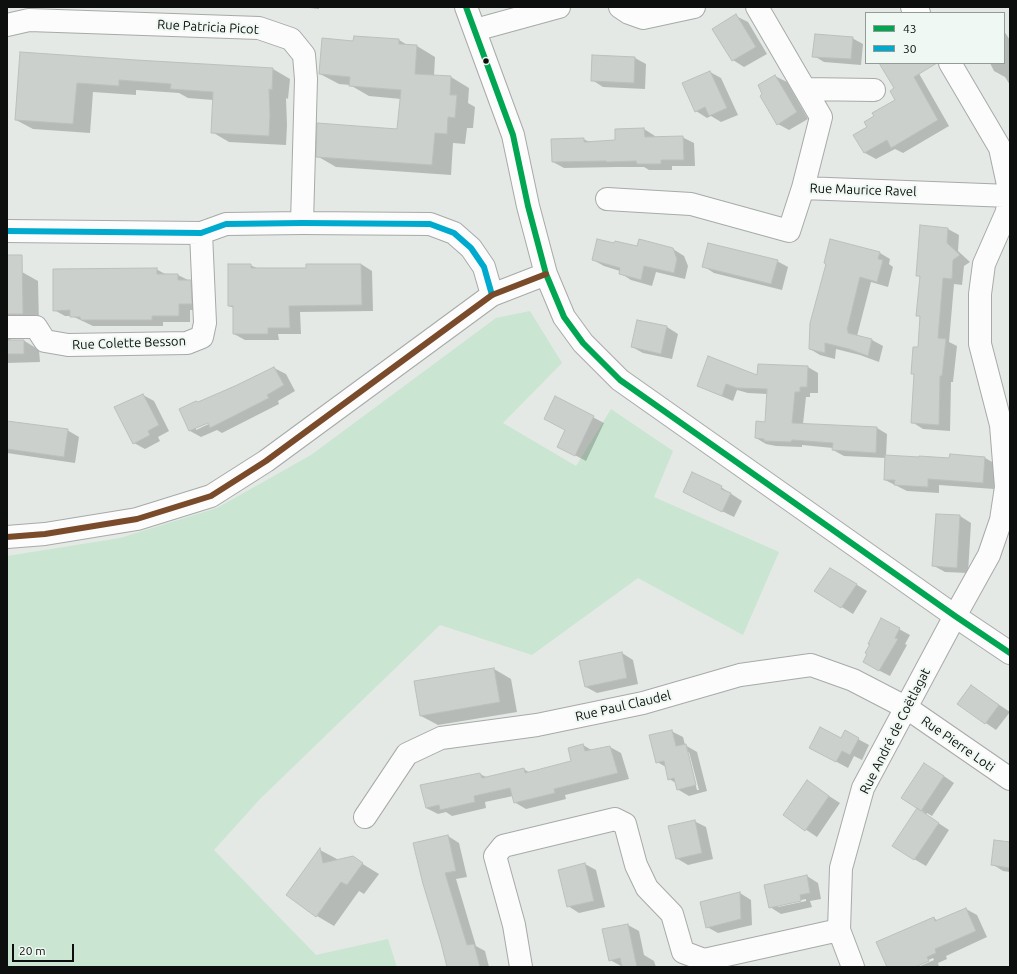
<!DOCTYPE html>
<meta charset="utf-8">
<style>
body{margin:0}
#map{position:relative;width:1017px;height:974px;overflow:hidden;background:#e4e9e5;font-family:Ubuntu,sans-serif}
canvas{display:block}
.frame{position:absolute;inset:0;border:8px solid #0c0f0d;pointer-events:none}
.legend{position:absolute;left:865px;top:12px;width:140px;height:52px;box-sizing:border-box;background:#eff8f2;border:1px solid #949b96;margin:0;padding:5px 7px;list-style:none;font-size:12px;color:#0c0f0d}
.legend li{display:flex;align-items:center;gap:8px;height:20px}
.legend b{width:20px;border:1px solid #949b96}
.scale{position:absolute;left:12px;top:944px;width:62px;height:18px;box-sizing:border-box;border:2px solid #0c0f0d;border-top:0;padding-left:5px;font-size:12px;line-height:14px;white-space:nowrap;color:#0c0f0d;-webkit-text-stroke:3px #eff8f2;paint-order:stroke}
</style>
<div id="map">
<canvas width="1017" height="974"></canvas>
<div class="frame"></div>
<ul class="legend">
<li><b style="height:5px;background:#00a651"></b>43</li>
<li><b style="height:5px;background:#00a9ce"></b>30</li>
</ul>
<div class="scale">20 m</div>
</div>
<script>
const g = document.querySelector('canvas').getContext('2d');
g.lineJoin = 'round';
function paint(path, color) { g.fillStyle = color; g.fill(path, 'evenodd'); }
const shape = rows => new Path2D(rows.map(r => 'M' + r).join(''));
function stroke(path, color, width, dash) { g.strokeStyle = color; g.lineWidth = width; g.lineCap = dash ? 'butt' : 'round'; g.setLineDash(dash || []); g.stroke(path); }
function label(font, color, halo, rows, align = 'center') {
  g.font = font + ' Ubuntu,sans-serif'; g.lineWidth = 4; g.setLineDash([]); g.textBaseline = 'middle'; g.strokeStyle = halo; g.fillStyle = color; for (const [text, x, y, turn = 0] of rows) {
    g.save(); g.translate(x, y); g.rotate((+turn || 0) * Math.PI / 180); g.textAlign = isNaN(turn) ? turn : align; if (halo) g.strokeText(text, 0, 0); g.fillText(text, 0, 0); g.restore();
  }
}
const green = shape([
 [530,311,562,363,503,423,576,466,611,409,673,451,654,497,779,552,743,635,638,578,532,655,440,625,260,799,214,850,316,955,388,939,397,967,7,967,7,556,120,538,217,508,311,455,496,318]
]);
const shadow = shape([
 [300,7,319,7,319,9],
 [736,16,748,22,767,54,744,67,733,60,714,29],
 [1004,31,1010,40,1010,85,1005,77,994,71,990,63,1004,63],
 [852,38,863,44,861,65,824,62,814,56],
 [399,40,409,46,417,46,435,57,434,76,451,77,469,88,468,103,475,107,473,128,467,128,465,144,453,143,451,175,336,167,317,156,398,130,401,99,369,96,350,85,339,84,320,74,354,42],
 [21,53,273,69,290,79,288,99,286,98,287,125,286,145,229,142,212,132,213,100,188,98,179,93,136,90,136,95,93,92,90,133,33,129,16,120],
 [593,56,635,58,646,64,645,89,603,87,592,80],
 [880,63,913,63,949,126,903,153,895,149,876,159,865,153,855,135,869,127,896,100,895,89],
 [710,72,721,78,738,115,721,122,711,116,707,118,696,111],
 [775,76,787,82,808,119,789,130,778,124,764,94],
 [644,129,655,136,655,138,682,137,694,143,695,166,672,166,672,170,649,170,644,167,617,167,564,168,553,162,583,139,590,142,616,141,616,130],
 [921,226,948,229,959,235,958,251,970,262,964,266,962,285,954,284,949,342,957,346,953,382,951,382,950,431,923,429,912,422,915,375,912,373,919,349,921,317,917,315,920,277,917,275],
 [831,240,880,253,890,259,889,264,893,267,888,287,871,282,857,336,872,340,883,346,879,362,860,355,836,349,835,359,820,355,810,349],
 [673,249,684,256,688,266,685,279,656,272,652,286,631,280,620,273,620,271,604,266,593,260],
 [777,261,788,267,782,290,714,273,703,266],
 [361,264,372,271,373,311,300,312,301,334,278,334,279,340,245,340,234,334,234,308,229,306,250,265,259,269,307,269],
 [156,269,167,275,178,275,202,287,203,310,190,310,190,322,163,322,163,326,93,326,72,316,65,316,54,310],
 [7,272,22,272,38,281,39,323,10,337,11,340,23,340,39,350,40,362,7,363],
 [637,321,667,327,678,334,672,359,643,353,632,347],
 [808,367,818,373,818,393,810,393,810,397,806,397,803,424,877,428,887,434,886,456,950,459,985,458,996,464,994,489,939,485,939,493,907,491,885,480,886,458,844,456,833,450,833,448,802,445,802,447,776,446,766,444,756,438,766,423,767,394,748,393,737,390,733,401,709,391,698,385,758,376],
 [274,368,286,374,295,391,278,401,279,404,222,433,217,430,201,437,190,431,180,410,199,403],
 [212,420,213,422,196,430,196,428],
 [143,395,154,401,169,431,158,437,160,441,145,449,134,443],
 [556,398,604,423,586,461,569,452,566,430],
 [67,430,79,437,75,463,7,453,7,440],
 [721,487,742,501,734,517,695,498],
 [960,516,971,523,968,573,945,572,934,566],
 [841,575,867,591,853,614,816,591],
 [899,629,910,635,905,644,907,645,890,676,874,668],
 [622,653,633,660,638,684,597,693,586,687],
 [494,669,511,679,517,712,438,725,421,716],
 [971,686,1010,712,996,730,958,704],
 [671,731,683,737,685,745,697,752,707,791,689,796,677,789,676,783,669,779,666,767,657,762],
 [687,752,689,752,699,790,697,790],
 [841,739,858,739,869,745,862,760,854,756,848,768,822,754],
 [583,745,593,751,610,747,621,753,629,779,565,795,566,799,526,809,514,802,513,796,485,802,486,808,452,816,446,812,438,814,426,808,480,774,488,778,524,769,530,773,572,762],
 [935,770,954,783,932,816,927,813,926,815,949,830,926,866,914,859,924,812,902,798],
 [807,782,840,803,817,837,784,815],
 [694,821,706,827,713,859,688,865,676,858],
 [448,836,459,843,467,877,456,879,476,946,485,951,489,967,448,967,424,884],
 [1010,843,1010,872,1003,871,992,864],
 [320,850,337,859,337,861,353,858,379,874,364,894,359,891,334,926,317,916],
 [585,864,596,870,605,907,579,913,568,906],
 [807,876,818,883,821,899,810,901,812,907,781,914,770,907],
 [806,899,806,901,778,907,778,905],
 [740,893,751,900,752,925,718,933,707,927,701,902],
 [966,909,977,915,987,937,946,956,947,959,938,963,939,967,918,967,934,960,933,958,913,967,888,967,934,918,938,921],
 [628,925,639,931,644,955,654,961,656,967,623,967,610,960]
]);
const building = shape([
 [736,14,756,47,732,61,712,29,736,14],
 [815,34,853,37,851,59,812,57,815,34],
 [354,36,399,39,399,44,417,45,415,74,451,76,450,95,457,95,455,118,448,117,447,134,435,133,432,165,316,157,317,123,397,129,401,90,349,86,350,77,319,74,322,38,353,41,354,36],
 [20,52,136,60,273,68,272,90,269,89,270,115,269,136,211,133,213,92,170,89,171,84,119,80,119,86,77,83,73,124,15,120,20,52],
 [592,55,635,57,634,83,591,81,592,55],
 [879,63,937,63,914,77,938,120,891,148,887,140,864,153,853,135,867,127,864,122,874,116,872,113,895,100,890,91,894,88,879,63],
 [710,71,727,108,709,116,705,107,695,112,682,83,710,71],
 [775,75,797,112,777,125,760,96,762,94,758,85,775,75],
 [644,128,645,137,683,136,684,160,661,160,661,164,637,164,636,161,607,162,606,161,552,162,551,139,584,138,584,142,615,140,615,129,644,128],
 [920,225,948,228,947,243,960,255,953,260,952,279,943,278,938,338,946,339,942,376,940,376,939,425,911,423,914,374,911,374,913,347,918,347,920,316,916,316,920,276,916,276,920,225],
 [597,239,614,243,615,241,637,246,639,239,673,248,677,259,674,273,644,266,641,280,619,274,620,268,592,260,597,239],
 [830,239,880,252,878,259,883,260,877,282,860,277,847,330,848,330,848,333,872,339,868,356,849,349,825,343,825,353,809,349,810,323,826,264,824,263,830,239],
 [708,243,778,260,771,284,702,267,708,243],
 [7,255,22,255,23,314,7,314,7,255],
 [228,264,251,264,251,268,306,268,306,264,361,264,362,305,289,306,290,328,268,328,268,334,233,334,233,306,228,306,228,264],
 [157,268,157,274,178,274,178,280,191,280,192,304,179,304,179,316,152,316,152,320,81,320,80,317,70,317,70,310,53,311,53,269,157,268],
 [637,320,667,326,661,354,631,347,637,320],
 [7,340,24,340,24,354,7,354,7,340],
 [708,356,757,375,758,364,808,366,807,387,800,387,800,392,795,392,792,423,877,427,876,453,832,450,833,443,792,440,791,442,764,441,764,439,755,438,756,421,765,422,767,389,737,388,726,384,722,396,697,386,708,356],
 [274,367,284,385,267,395,269,398,210,428,208,423,189,431,179,409,196,401,198,402,235,386,274,367],
 [143,394,159,425,148,431,150,435,133,444,114,407,143,394],
 [555,396,594,416,575,456,557,447,565,430,544,419,555,396],
 [7,421,68,429,64,457,7,449,7,421],
 [950,454,985,457,983,483,928,479,928,487,894,485,895,480,884,480,885,455,919,457,919,456,949,458,950,454],
 [692,472,722,486,721,489,731,493,722,512,683,492,692,472],
 [936,514,960,515,957,568,932,566,936,514],
 [830,568,857,584,841,608,814,591,830,568],
 [881,618,900,628,895,638,898,639,879,671,863,662,867,654,865,653,870,644,868,644,881,618],
 [622,652,627,678,585,687,579,661,622,652],
 [494,668,500,702,420,716,414,681,494,668],
 [971,685,999,705,985,724,957,704,971,685],
 [820,727,841,738,845,730,859,738,850,755,842,751,836,762,809,748,820,727],
 [672,730,676,746,686,744,696,785,677,790,674,778,668,780,664,761,656,763,649,735,672,730],
 [583,744,585,751,610,746,618,773,554,789,555,793,514,803,510,788,474,796,475,802,440,810,439,805,426,808,420,785,480,773,482,778,524,768,525,773,571,761,568,748,583,744],
 [924,763,944,776,921,811,901,798,924,763],
 [807,780,829,796,805,831,783,815,807,780],
 [917,808,939,823,914,860,892,846,917,808],
 [695,820,702,853,676,859,668,826,695,820],
 [448,835,456,871,445,873,467,945,474,944,480,967,447,967,441,943,423,884,413,843,448,835],
 [994,840,1010,842,1010,868,991,865,994,840],
 [320,848,323,863,353,856,363,863,347,885,341,882,316,917,286,895,320,848],
 [585,863,594,901,567,907,558,870,585,863],
 [807,875,810,893,800,895,801,901,769,908,764,885,807,875],
 [740,892,741,919,706,928,700,902,740,892],
 [966,908,976,931,935,949,936,953,927,957,929,961,915,967,887,967,876,942,934,917,935,921,966,908],
 [628,924,631,939,637,967,622,967,620,958,609,961,602,929,628,924]
]);
const street = shape([
 [466,7,513,135,528,206,546,274,564,317,583,343,620,380,955,616,1010,653],
 [620,7,629,13,643,18,694,7],
 [757,7,821,117,803,188],
 [912,7,919,13],
 [7,25,29,20,259,28,291,39,304,55,306,79,302,223],
 [475,30,559,7],
 [950,63,1000,148,1010,194],
 [805,89,874,90],
 [607,199,691,204,789,231,803,188,1010,196],
 [7,231,201,233,226,224,302,223,430,224,454,233,471,248,484,267,492,295],
 [7,327,36,327,45,341,68,345,187,343,202,337,205,323,201,233],
 [7,537,45,534,137,519,211,496,266,461,492,295,546,274],
 [365,817,407,754,441,738,537,725,643,703,740,675,811,665,853,680,907,708,1010,779],
 [704,960,839,930],
 [521,967,514,925,495,856,503,846,615,819,625,824,636,865,647,888,672,914,683,952,704,960,706,967],
 [853,967,839,930,841,868,863,788,955,616,989,555,1001,520,1006,487,1001,425,980,344,980,294,984,264,1006,214,1010,199]
]);
const bus1 = shape([
 [466,7,513,135,528,206,546,274,564,317,583,343,620,380,955,616,1010,653]
]);
const bus2 = shape([
 [7,231,201,233,226,224,302,223,430,224,454,233,471,248,484,267,492,295]
]);
const bus3 = shape([
 [7,537,45,534,137,519,211,496,266,461,492,295,546,274]
]);
const markers = [
 [486,61,3.5,"#0c0f0d"]
];
const streetNames = [
 ["Rue Patricia Picot",208,27,3],
 ["Rue Maurice Ravel",863,190,2],
 ["Rue Colette Besson",129,343,-2],
 ["Rue Paul Claudel",623,706,-13],
 ["Rue André de Coëtlagat",895,731,-63],
 ["Rue Pierre Loti",958,744,35]
];
paint(green, '#cae5d2');
paint(shadow, '#0003');
paint(building, '#ccd0cd');
stroke(building, '#bcbfbc', 1);
stroke(street, '#a7aaa8', 24);
stroke(street, '#fbfcfb', 22);
stroke(bus1, '#00a651', 6);
stroke(bus2, '#00a9ce', 6);
stroke(bus3, '#7a4b2a', 6);
for (const [x, y, r, color] of markers) { const dot = new Path2D(); dot.arc(x, y, r, 0, 2 * Math.PI); g.fillStyle = color; g.fill(dot); stroke(dot, '#eff8f2', 1.5); }
label('13px', '#0c0f0d', '#eff8f2', streetNames);
</script>
